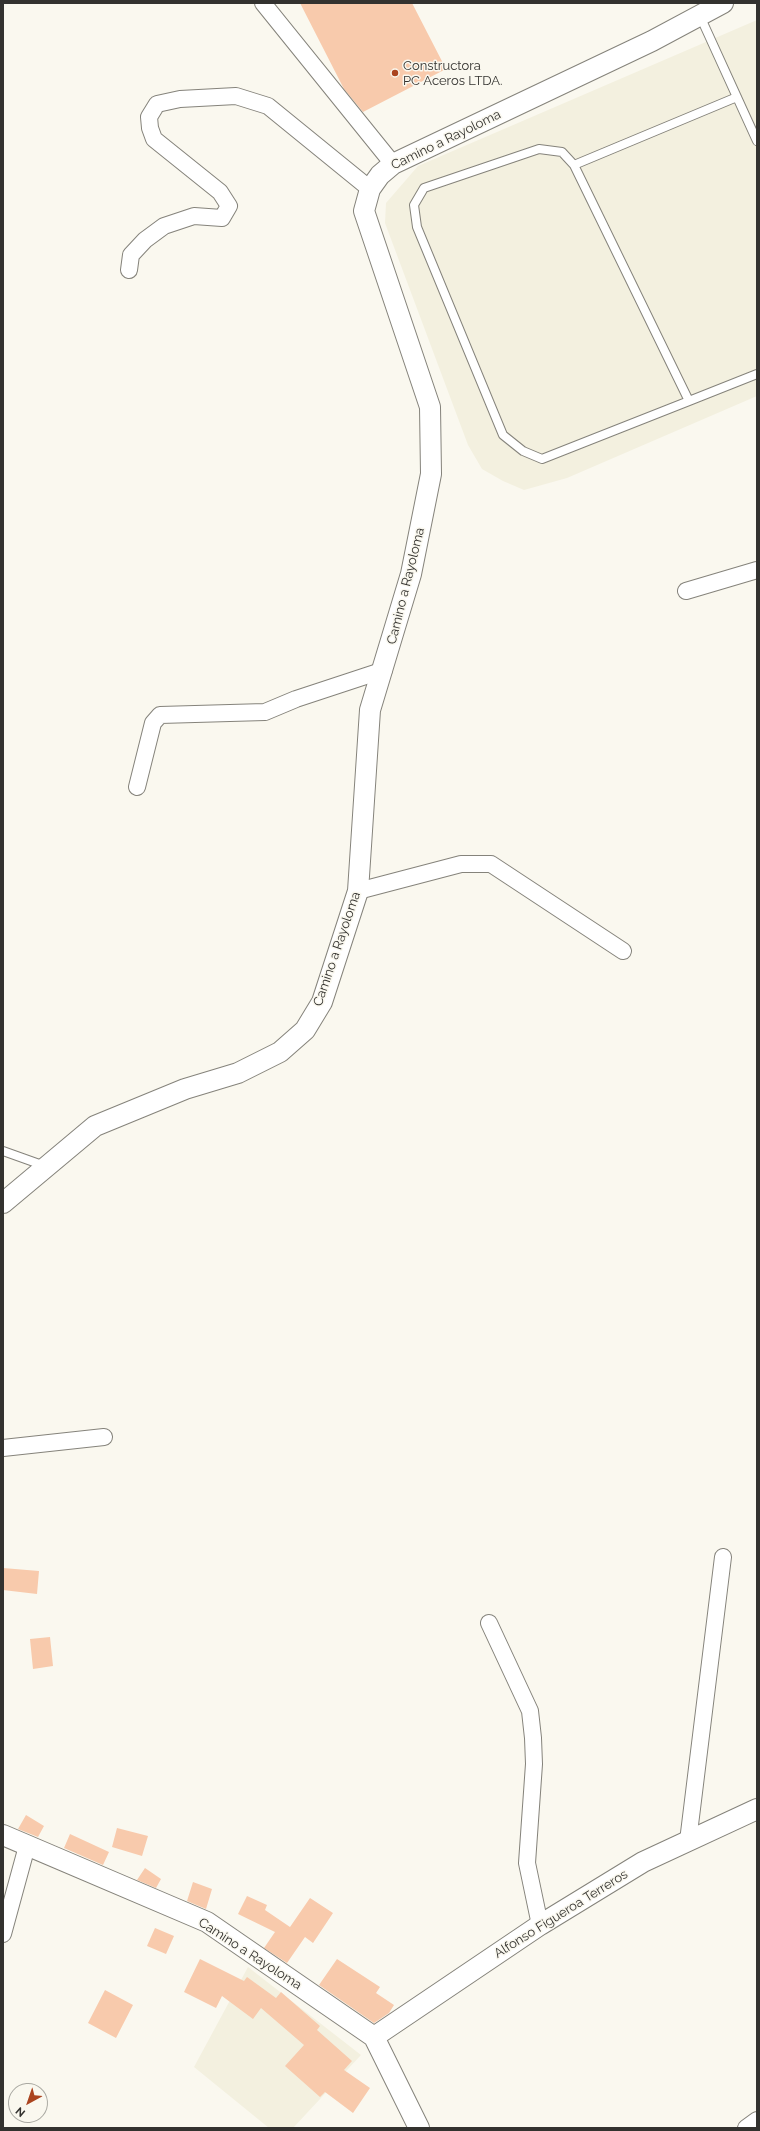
<!DOCTYPE html>
<style>
body{margin:0}
#map{position:relative;width:760px;height:2131px;overflow:hidden;background:#faf8ef;font-family:Raleway,sans-serif}
canvas{display:block}
.frame{position:absolute;inset:0;border:4px solid #33322f;pointer-events:none}
.north{position:absolute;left:8px;top:2083px;width:40px;height:40px;box-sizing:border-box;background:#faf8ef;border:1px solid #aaa9a2;border-radius:50%;rotate:220deg;font-size:11px;font-weight:700;line-height:16px;text-align:center;color:#33322f}
.north::after{content:'';display:block;margin:auto;width:14px;height:18px;background:#ab441f;clip-path:polygon(50% 0,100% 100%,50% 72%,0 100%)}
</style>
<div id="map">
<canvas width="760" height="2131"></canvas>
<div class="frame"></div>
<div class="north">N</div>
</div>
<script>
const g = document.querySelector('canvas').getContext('2d');
g.lineJoin = 'round';
function paint(path, color) { g.fillStyle = color; g.fill(path, 'evenodd'); }
const shape = rows => new Path2D(rows.map(r => 'M' + r).join(''));
function stroke(path, color, width, dash) { g.strokeStyle = color; g.lineWidth = width; g.lineCap = dash ? 'butt' : 'round'; g.setLineDash(dash || []); g.stroke(path); }
function label(font, color, halo, rows, align = 'center') {
  g.font = font + ' Raleway,sans-serif'; g.lineWidth = 3; g.setLineDash([]); g.textBaseline = 'middle'; g.strokeStyle = halo; g.fillStyle = color; for (const [text, x, y, turn = 0] of rows) {
    g.save(); g.translate(x, y); g.rotate((+turn || 0) * Math.PI / 180); g.textAlign = isNaN(turn) ? turn : align; if (halo) g.strokeText(text, 0, 0); g.fillText(text, 0, 0); g.restore();
  }
}
const built = shape([
 [757,20,757,396,567,478,524,490,503,481,482,469,468,445,385,223,386,203,418,166],
 [248,1967,361,2055,293,2128,269,2128,194,2067]
]);
const building = shape([
 [300,3,412,3,446,69,363,112,344,89],
 [3,1568,39,1571,37,1594,3,1590],
 [50,1637,53,1666,33,1669,30,1639],
 [26,1815,44,1826,38,1837,18,1829],
 [117,1828,148,1836,142,1856,112,1847],
 [70,1834,109,1852,103,1865,64,1848],
 [145,1868,161,1879,156,1888,137,1880],
 [193,1882,212,1889,206,1909,187,1901],
 [247,1896,267,1905,265,1910,290,1927,310,1898,333,1913,313,1943,305,1937,287,1963,264,1948,275,1932,238,1914],
 [155,1928,174,1936,166,1954,147,1946],
 [200,1959,244,1981,247,1977,276,1998,281,1992,320,2026,317,2030,352,2061,344,2070,370,2088,353,2113,325,2092,320,2097,285,2066,304,2045,261,2008,253,2019,222,1996,216,2008,184,1992],
 [337,1959,380,1987,376,1993,394,2005,389,2013,374,2023,319,1985],
 [105,1990,133,2005,116,2038,88,2023]
]);
const service = shape([
 [700,16,757,141],
 [574,165,737,97],
 [689,401,574,165,562,152,539,149,424,188,414,205,417,227,503,435,523,451,542,459,689,401,757,374],
 [3,1151,45,1166]
]);
const minor = shape([
 [263,3,393,164],
 [129,270,131,255,145,240,164,226,194,216,222,218,229,206,220,192,154,139,150,128,149,117,157,104,180,99,236,96,268,106,370,189],
 [686,591,757,570],
 [137,787,153,723,160,715,265,712,296,699,384,670],
 [358,891,461,864,491,864,623,951],
 [3,1448,104,1437],
 [489,1623,530,1711,533,1738,534,1764,527,1863,540,1925],
 [688,1841,723,1557],
 [3,1934,27,1846],
 [746,2128,757,2120]
]);
const tertiary = shape([
 [3,1203,95,1126,185,1089,238,1073,280,1052,305,1030,322,1002,358,891,370,710,411,574,431,474,430,407,364,211,370,189,380,175,393,164,652,41,723,3],
 [3,1835,207,1922,374,2037,419,2128],
 [374,2037,540,1925,643,1862,757,1809]
]);
const markers = [
 [395,73,4,"#ab441f"]
];
const poiNames = [
 ["Constructora",403,66],
 ["PC Aceros LTDA.",403,81]
];
const streetNames = [
 ["Camino a Rayoloma",446,140,-26],
 ["Camino a Rayoloma",406,586,-76],
 ["Camino a Rayoloma",337,949,-71],
 ["Alfonso Figueroa Terreros",561,1914,-32],
 ["Camino a Rayoloma",250,1954,33]
];
paint(built, '#f3f0df');
paint(building, '#f8caac');
stroke(service, '#85837b', 10);
stroke(minor, '#85837b', 18);
stroke(tertiary, '#85837b', 22);
stroke(service, '#fff', 8);
stroke(minor, '#fff', 16);
stroke(tertiary, '#fff', 20);
for (const [x, y, r, color] of markers) { const dot = new Path2D(); dot.arc(x, y, r, 0, 2 * Math.PI); g.fillStyle = color; g.fill(dot); stroke(dot, '#faf8ef', 1.5); }
label('13px', '#33322f', '#faf8ef', poiNames, 'left');
label('13px', '#33322f', '#faf8ef', streetNames);
</script>
